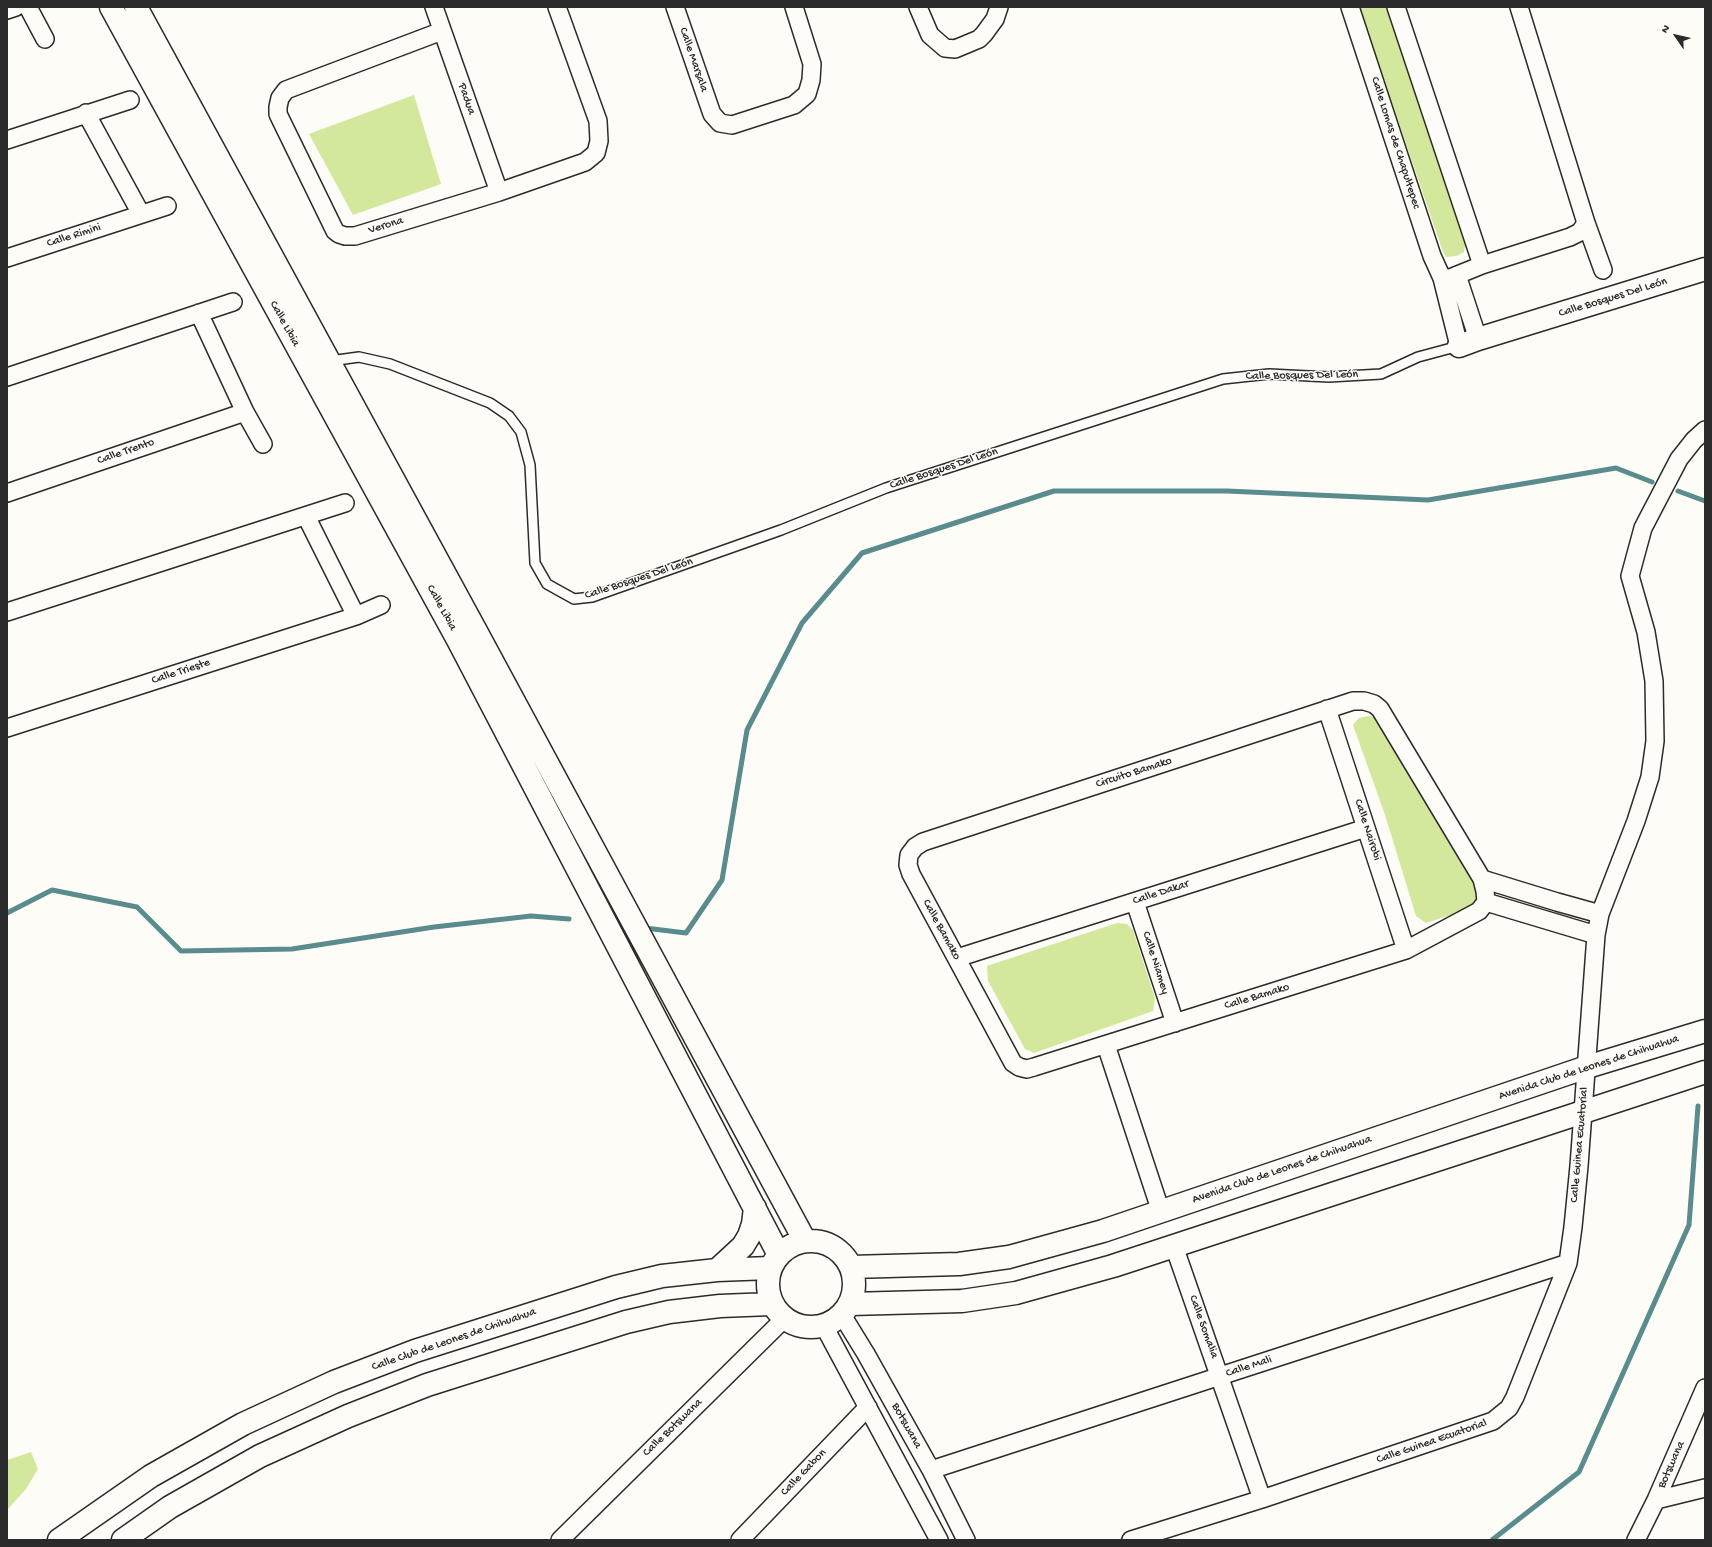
<!DOCTYPE html>
<meta charset="utf-8">
<style>
body{margin:0}
#map{position:relative;width:1712px;height:1547px;overflow:hidden;background:#fdfcf7;font-family:"Gochi Hand",sans-serif}
canvas{display:block}
.frame{position:absolute;inset:0;border:8px solid #2b2b2b;pointer-events:none}
.north{position:absolute;left:1656px;top:16px;width:40px;height:40px;-webkit-text-stroke:3px #fdfcf7;paint-order:stroke;rotate:304deg;font-size:11px;font-weight:700;line-height:16px;text-align:center;color:#2b2b2b}
.north::after{content:'';display:block;margin:auto;width:14px;height:18px;background:#2b2b2b;clip-path:polygon(50% 0,100% 100%,50% 72%,0 100%)}
</style>
<div id="map">
<canvas width="1712" height="1547"></canvas>
<div class="frame"></div>
<div class="north">N</div>
</div>
<script>
const g = document.querySelector('canvas').getContext('2d');
g.lineJoin = 'round';
function paint(path, color) { g.fillStyle = color; g.fill(path, 'evenodd'); }
const shape = rows => new Path2D(rows.map(r => 'M' + r).join(''));
function stroke(path, color, width, dash) { g.strokeStyle = color; g.lineWidth = width; g.lineCap = dash ? 'butt' : 'round'; g.setLineDash(dash || []); g.stroke(path); }
function label(font, color, halo, rows, align = 'center') {
  g.font = font + ' "Gochi Hand",sans-serif'; g.lineWidth = 3; g.setLineDash([]); g.textBaseline = 'middle'; g.strokeStyle = halo; g.fillStyle = color; for (const [text, x, y, turn = 0] of rows) {
    g.save(); g.translate(x, y); g.rotate((+turn || 0) * Math.PI / 180); g.textAlign = isNaN(turn) ? turn : align; if (halo) g.strokeText(text, 0, 0); g.fillText(text, 0, 0); g.restore();
  }
}
const green = shape([
 [1359,7,1386,7,1465,245,1464,252,1457,256,1446,257,1443,252],
 [414,95,441,184,353,215,309,134],
 [1368,716,1374,717,1479,893,1478,906,1426,923,1416,916,1385,815,1353,725,1359,718],
 [1117,923,1127,924,1133,930,1155,998,1153,1011,1034,1053,1025,1049,988,981,987,966],
 [31,1452,38,1469,26,1489,7,1510,7,1460]
]);
const stream = shape([
 [1678,491,1705,501],
 [7,913,52,890,137,907,181,951,292,949,434,927,531,916,569,919],
 [645,928,686,933,722,880,747,730,802,623,862,553,1054,491,1227,491,1428,500,1616,468,1652,482],
 [1492,1540,1579,1472,1689,1225,1698,1106]
]);
const lane = shape([
 [330,361,359,357,390,364,490,403,509,416,521,432,530,465,535,563,547,584,574,599,592,597,781,530,886,488,1223,379,1269,374,1329,377,1381,374,1418,357,1459,346]
]);
const street = shape([
 [28,7,45,39],
 [434,7,499,192],
 [675,7,712,114,720,123,732,125,794,105,807,94,811,80,812,64,794,7],
 [918,7,930,35,945,48,955,49,979,39,984,34,995,19,999,7],
 [1350,7,1432,256,1442,278,1450,278,1482,265,1570,237,1580,232,1586,223],
 [1396,7,1482,265],
 [1519,7,1586,223,1603,270],
 [7,10,16,7],
 [442,31,286,90,280,98,278,107,278,114,335,231,339,234,345,236,355,236,499,192,585,162,596,153,599,141,598,121,557,7],
 [86,113,141,214],
 [7,140,130,100],
 [7,258,167,206],
 [1457,275,1478,339],
 [1442,278,1459,346],
 [199,313,245,412,263,444],
 [7,377,233,302],
 [7,493,245,412],
 [306,516,356,616],
 [7,612,345,503],
 [1353,701,1364,701,1374,704,1380,709,1482,879,1485,891,1486,902,1479,911,1406,950,1034,1067,1027,1069,1019,1067,1013,1063,911,874,908,865,909,855,915,847,923,842,1353,701],
 [1327,709,1406,950],
 [7,728,356,616,381,605],
 [1482,879,1557,902,1600,914],
 [1135,902,1175,1023],
 [1486,902,1596,935],
 [957,958,1366,828],
 [1106,1045,1161,1212],
 [1174,1246,1262,1499],
 [842,1315,866,1354,931,1470,966,1540],
 [824,1326,939,1540],
 [931,1470,1568,1263],
 [1656,1500,1705,1488],
 [560,1540,784,1319],
 [740,1540,868,1407],
 [1131,1540,1262,1499,1493,1421,1509,1408,1515,1397,1568,1263,1573,1227,1579,1166,1596,935,1600,914,1636,821,1650,777,1655,741,1654,681,1646,632,1630,576,1643,528,1679,459,1694,440,1705,430],
 [1636,1540,1656,1500,1705,1388]
]);
const secondary = shape([
 [111,7,458,640,779,1255],
 [136,7,477,633,805,1241],
 [1459,346,1478,339,1705,269],
 '768 1284a43 43 0 1 1 86 0a43 43 0 1 1-86 0Z',
 [851,1267,959,1264,1009,1257,1103,1231,1587,1067,1705,1031],
 [717,1270,743,1246,749,1236,753,1224,755,1208],
 [850,1304,962,1301,1016,1293,1113,1266,1705,1072],
 [59,1540,151,1476,243,1424,334,1382,415,1351,616,1287,662,1276,717,1270,770,1268],
 [123,1540,170,1507,260,1456,348,1416,427,1385,626,1322,669,1312,720,1306,771,1304]
]);
const streetNames = [
 ["Calle Marsala",693,60,71],
 ["Padua",466,99,71],
 ["Calle Lomas de Chapultepec",1395,143,72],
 ["Verona",386,226,-17],
 ["Calle Rimini",74,236,-18],
 ["Calle Bosques Del León",1613,298,-17],
 ["Calle Libia",284,324,61],
 ["Calle Bosques Del León",1302,376,-1],
 ["Calle Trento",126,452,-19],
 ["Calle Bosques Del León",944,469,-18],
 ["Calle Bosques Del León",639,579,-18],
 ["Calle Libia",441,608,61],
 ["Calle Trieste",181,672,-18],
 ["Circuito Bamako",1134,773,-18],
 ["Calle Nairobi",1367,830,72],
 ["Calle Dakar",1161,893,-18],
 ["Calle Bamako",941,930,61],
 ["Calle Niamey",1155,963,72],
 ["Calle Bamako",1257,997,-17],
 ["Avenida Club de Leones de Chihuahua",1589,1068,-18],
 ["Calle Guinea Ecuatorial",1580,1145,-85],
 ["Avenida Club de Leones de Chihuahua",1282,1170,-19],
 ["Calle Somalia",1203,1327,70],
 ["Calle Club de Leones de Chihuahua",454,1340,-19],
 ["Calle Mali",1249,1367,-18],
 ["Botswana",906,1426,61],
 ["Calle Botswana",673,1428,-44],
 ["Calle Guinea Ecuatorial",1432,1442,-19],
 ["Botswana",1672,1465,-66],
 ["Calle Gabon",804,1473,-46]
];
paint(green, '#d3e89c');
stroke(stream, '#5a8c8e', 5);
stroke(lane, '#2b2b2b', 12);
stroke(street, '#2b2b2b', 20);
stroke(secondary, '#2b2b2b', 25);
stroke(lane, '#fdfcf7', 9);
stroke(street, '#fdfcf7', 17);
stroke(secondary, '#fdfcf7', 22);
label('12px', '#2b2b2b', '#fdfcf7', streetNames);
</script>
